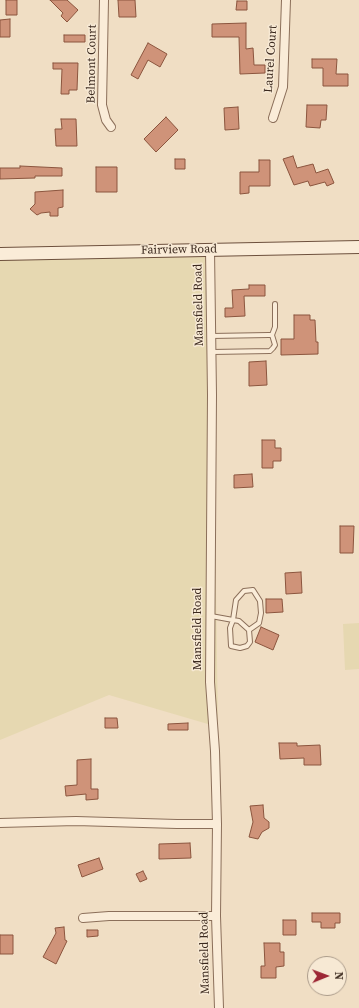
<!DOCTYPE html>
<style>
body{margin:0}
#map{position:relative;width:359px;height:1008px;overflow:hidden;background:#f0dec4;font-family:"Source Serif 4",serif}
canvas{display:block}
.north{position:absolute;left:307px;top:956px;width:40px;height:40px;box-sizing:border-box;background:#f7e9d4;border:1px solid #ac9c8b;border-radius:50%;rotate:89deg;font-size:11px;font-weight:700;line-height:16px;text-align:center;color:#3b291e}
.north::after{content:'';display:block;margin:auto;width:14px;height:18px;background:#9d2735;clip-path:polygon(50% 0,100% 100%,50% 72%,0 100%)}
</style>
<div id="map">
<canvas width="359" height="1008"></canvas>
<div class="north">N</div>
</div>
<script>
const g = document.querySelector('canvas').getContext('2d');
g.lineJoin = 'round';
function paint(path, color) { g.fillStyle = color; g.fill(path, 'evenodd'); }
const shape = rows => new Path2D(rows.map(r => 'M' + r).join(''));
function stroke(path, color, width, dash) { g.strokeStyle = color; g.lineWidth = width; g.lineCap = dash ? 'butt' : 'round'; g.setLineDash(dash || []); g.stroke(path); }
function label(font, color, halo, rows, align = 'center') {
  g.font = font + ' "Source Serif 4",serif'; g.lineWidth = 3; g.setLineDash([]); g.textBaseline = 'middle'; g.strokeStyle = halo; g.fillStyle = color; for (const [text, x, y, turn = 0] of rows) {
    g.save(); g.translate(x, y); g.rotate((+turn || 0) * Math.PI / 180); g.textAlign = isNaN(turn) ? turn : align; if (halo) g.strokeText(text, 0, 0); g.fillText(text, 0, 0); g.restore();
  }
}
const farmland = shape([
 [211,250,218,727,109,695,0,740,0,255],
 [359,623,359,669,345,670,343,624]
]);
const building = shape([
 [6,0,17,0,17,15,6,15,6,0],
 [50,0,67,0,78,10,67,22,61,16,63,13,50,0],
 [118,0,135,0,136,17,119,17,118,0],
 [237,1,247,1,247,10,236,10,237,1],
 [10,19,10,37,0,37,0,20,10,19],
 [246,23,246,49,253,48,254,65,265,65,265,73,240,74,239,37,212,37,212,24,246,23],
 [64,35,85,35,85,42,64,42,64,35],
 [148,43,167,54,160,67,148,60,138,79,131,75,148,43],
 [312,59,337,59,336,74,348,74,348,86,323,86,323,68,312,68,312,59],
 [53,63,78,63,77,90,69,90,69,94,61,94,62,69,53,69,53,63],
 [307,105,327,105,326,120,321,120,320,128,306,127,307,105],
 [238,107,239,129,225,130,224,108,238,107],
 [166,117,178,130,156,152,144,139,166,117],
 [61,119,76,119,77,146,56,146,55,129,62,129,61,119],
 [293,156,297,168,313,164,316,173,328,169,334,183,327,186,325,182,310,186,308,181,294,185,283,159,293,156],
 [175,159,185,159,185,169,175,169,175,159],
 [259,160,270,160,270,186,249,186,249,193,240,194,240,172,259,172,259,160],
 [20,166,62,168,62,176,35,176,35,178,0,179,0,168,20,168,20,166],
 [96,167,117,167,117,192,96,192,96,167],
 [63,190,63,207,58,208,58,216,50,216,50,212,41,213,37,215,30,209,35,204,35,192,63,190],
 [249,285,265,285,265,296,244,296,245,316,225,317,225,308,233,308,232,290,249,289,249,285],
 [294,315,310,315,310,320,315,320,316,342,318,342,318,354,281,355,281,339,294,339,294,315],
 [266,361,267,385,249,386,249,362,266,361],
 [262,440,275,440,275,448,281,448,281,461,273,461,273,468,262,468,262,440],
 [252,474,253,487,234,488,234,475,252,474],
 [340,526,354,526,353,553,340,553,340,526],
 [301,572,302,593,286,594,285,573,301,572],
 [266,599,282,599,283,612,266,613,266,599],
 [261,627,279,635,273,650,255,642,261,627],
 [105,718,117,718,118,728,105,728,105,718],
 [188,723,188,730,168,730,168,724,188,723],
 [279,743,297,743,297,746,320,745,321,765,304,765,304,758,280,759,279,743],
 [91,759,91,789,98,789,98,799,86,800,86,794,66,796,65,786,77,785,77,760,91,759],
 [263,805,264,818,269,822,269,828,262,832,258,839,249,837,253,822,250,806,263,805],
 [190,843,191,858,159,859,159,844,190,843],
 [99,858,103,869,82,877,78,865,99,858],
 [143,871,147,879,140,882,136,874,143,871],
 [312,913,340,913,340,923,335,923,335,928,321,928,321,922,312,922,312,913],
 [283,920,296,920,296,935,283,935,283,920],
 [64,927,65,940,67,941,56,964,43,957,56,933,55,928,64,927],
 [87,930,98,930,98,936,87,937,87,930],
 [0,935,13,935,13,954,0,954,0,935],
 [264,943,280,943,280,952,284,952,284,966,276,967,276,978,261,978,261,966,265,966,264,943]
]);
const lane = shape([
 [272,335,275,327,275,304],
 [211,336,269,335,272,335,275,345,273,348,270,351,212,352],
 [211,616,233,620,239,621,249,630,250,642,247,646,240,648,231,646,230,628,233,620,236,600,244,591,253,590,260,601,261,613,259,623,249,630]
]);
const street = shape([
 [104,0,102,105,106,120,111,127],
 [273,118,283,87,286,0],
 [210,250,212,395,210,682,215,751,217,824,216,916,219,1008],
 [0,823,76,821,177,824,217,824],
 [83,918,109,916,216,916]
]);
const secondary = shape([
 [0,254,359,247]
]);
const streetNames = [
 ["Laurel Court",271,59,-86],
 ["Belmont Court",92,64,-89],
 ["Fairview Road",179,250,-1],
 ["Mansfield Road",199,305,-91],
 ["Mansfield Road",198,629,-90],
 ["Mansfield Road",205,953,-91]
];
paint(farmland, '#e6d8b1');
paint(building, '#cf9379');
stroke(building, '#8b553e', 1);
stroke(lane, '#8b6f5a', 6);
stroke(street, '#8b6f5a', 10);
stroke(secondary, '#6d503d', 14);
stroke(lane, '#faecd8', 4);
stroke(street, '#faecd8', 8);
stroke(secondary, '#faecd8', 12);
label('12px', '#3b291e', '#f7e9d4', streetNames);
</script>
